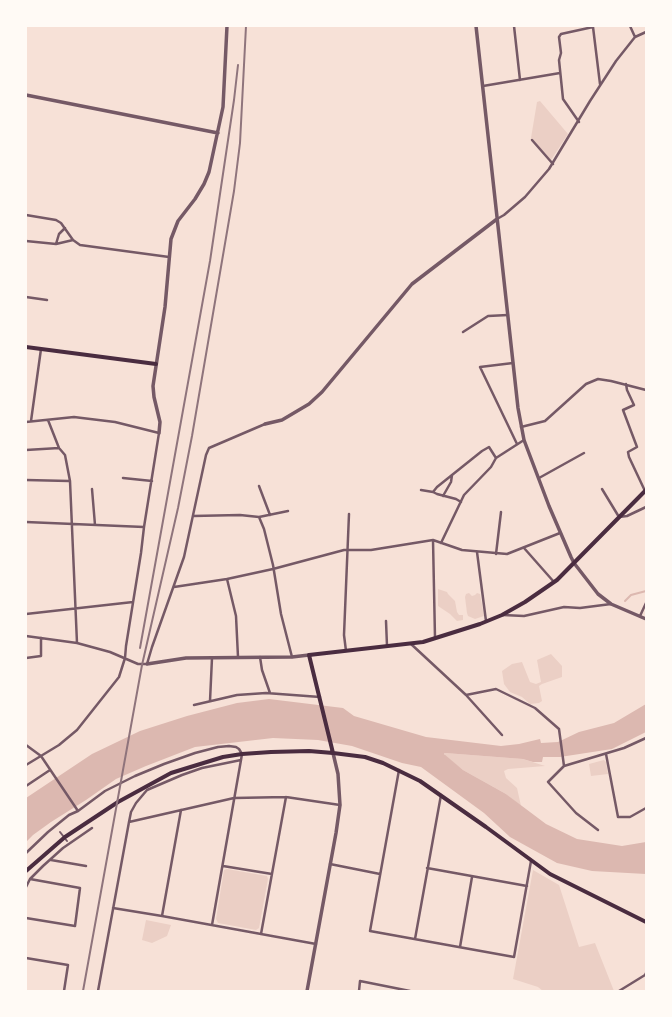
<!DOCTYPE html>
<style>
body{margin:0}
#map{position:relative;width:672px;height:1017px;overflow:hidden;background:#f7e1d7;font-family:"Noto Sans",sans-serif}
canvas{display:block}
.frame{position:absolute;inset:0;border:27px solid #fffaf5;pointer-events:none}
</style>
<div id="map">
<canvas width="672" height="1017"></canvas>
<div class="frame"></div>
</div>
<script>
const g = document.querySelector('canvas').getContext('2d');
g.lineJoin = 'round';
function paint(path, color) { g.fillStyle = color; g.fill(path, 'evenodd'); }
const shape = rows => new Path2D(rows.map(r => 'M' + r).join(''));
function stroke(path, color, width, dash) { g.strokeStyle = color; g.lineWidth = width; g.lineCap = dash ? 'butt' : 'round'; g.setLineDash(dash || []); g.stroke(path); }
const green = shape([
 [540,101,568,134,551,160,531,138,537,102],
 [438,589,447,592,448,594,455,601,457,612,459,615,463,615,463,620,457,621,450,614,438,606],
 [469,593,472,596,475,595,477,593,480,594,484,616,475,619,468,616,467,613,465,597,466,594],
 [551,654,562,666,562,677,542,684,539,686,542,701,539,703,530,704,522,697,510,692,504,684,502,671,512,664,522,662,530,682,536,684,541,682,537,660],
 [445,753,523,759,545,766,508,769,504,771,506,778,517,788,521,806,506,794,463,770,445,756],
 [604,760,606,762,608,774,591,776,589,764],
 [227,869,267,876,268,879,259,928,256,930,218,923,216,919,224,870],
 [533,870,559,885,579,947,595,943,614,991,543,991,538,987,513,979],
 [146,920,171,925,167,936,152,943,142,940]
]);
const water = shape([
 [269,699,343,708,354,716,426,737,501,746,519,744,540,739,541,743,558,742,579,732,614,723,646,704,646,732,612,749,560,757,543,757,542,762,533,762,523,759,445,753,444,754,463,770,506,794,546,824,577,839,622,846,646,842,646,874,592,871,557,863,510,837,484,813,421,767,402,763,352,746,318,740,273,738,195,747,146,766,116,779,86,800,51,822,33,835,26,842,26,798,92,754,140,731,187,716,237,703]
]);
const stream = shape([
 [625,601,631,595,646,591]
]);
const pedestrian = shape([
 [60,832,67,841]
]);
const minor = shape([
 [514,26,520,80],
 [630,26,635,37],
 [483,86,560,73],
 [579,122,563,99,559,60,561,53,559,37,561,34,593,27,600,84],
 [532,140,553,164],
 [26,215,56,220,61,223,73,240,80,245,169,257],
 [497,219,504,215,525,197,549,169,590,101,616,61,635,37,646,32],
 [26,241,56,244,73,240],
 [56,244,59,234,65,228],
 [26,297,47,300],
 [463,332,488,316,508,315],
 [513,363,480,367,517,444],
 [626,384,627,390,634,405,623,410,637,447,628,452,629,457,645,491],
 [48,420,59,448,65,455,70,481,77,643],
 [31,421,41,349],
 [26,422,74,417,82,418,115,422,159,433,144,527,141,553,126,646,125,658,119,677,77,730,59,745,26,765],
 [521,427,545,421,586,384,598,379,611,381,646,390],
 [26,450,59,448],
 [123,478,152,481],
 [539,478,584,453],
 [26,480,69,481],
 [259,486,270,515],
 [92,489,95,525],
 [602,489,619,517,627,516,646,507],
 [421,490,433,492],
 [443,496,451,482,452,475],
 [461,502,456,499,437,494,433,492,437,487,482,451,489,447,496,458],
 [193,516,240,515,259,517,264,529,273,565,281,614,292,657],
 [259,517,288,511],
 [26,522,144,527],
 [433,540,435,638],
 [441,543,464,495,491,467,496,458,524,440],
 [524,548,554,582],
 [477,552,486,621],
 [496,554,501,512],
 [227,579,236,616,238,657],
 [174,587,227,579,273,569,344,550,371,550,433,540,462,550,507,554,560,533],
 [26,614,133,602],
 [503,615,524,616,564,607,580,608,611,604],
 [640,616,646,603],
 [386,621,387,646],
 [26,636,77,643,110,652,138,664,147,664,152,647,184,557,206,455,209,448,265,424],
 [411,644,466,695,502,735],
 [346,651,344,635,349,514],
 [260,657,262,670,270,693],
 [26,658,41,656,41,638],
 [466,695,496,689,535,708,559,729,564,766],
 [210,701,212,658],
 [194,705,237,695,266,693,320,697],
 [26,745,41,756,78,811],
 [606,754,618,817,630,817,646,808],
 [399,770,370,931,514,957,531,861],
 [26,786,50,770],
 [129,822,234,798,286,797,340,805],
 [598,830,576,813,548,782,564,766,624,748,646,738],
 [26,853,48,832,69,815,78,811,105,791,135,776,164,764,195,753,218,747,229,746,236,747,239,749,242,754,241,760,212,925],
 [51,860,86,866],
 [330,864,380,874],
 [223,866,272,874],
 [427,868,527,886],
 [26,887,30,879,43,866,63,848,92,828],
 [113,908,162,916,316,944],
 [162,916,181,810],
 [26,918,75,926,80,888,30,879],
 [261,934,286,797],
 [415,939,441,795],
 [460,947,472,877],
 [26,958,68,965,64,991],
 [98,991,129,822,131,812,136,803,147,790,182,775,202,768,241,760],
 [359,991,360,981,410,991],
 [619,991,645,975,646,973]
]);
const tertiary = shape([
 [476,26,518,408,524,440,549,506,571,557,574,563,598,594,611,604,646,619],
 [26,95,218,133],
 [265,424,282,420,309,404,322,392,412,284,497,219],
 [159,433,160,422,154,397,153,386,165,307,171,239,178,221,195,199,204,184,209,172,223,107,227,26],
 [147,664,186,658,292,657,309,655],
 [307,991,336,833,340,805,338,774,333,753]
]);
const secondary = shape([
 [26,347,156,364],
 [333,753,309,655,423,642,480,624,502,615,525,602,557,580,646,490],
 [26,871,65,837,118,802,171,773,223,757,242,754,271,752,309,751,333,753,365,757,383,763,420,781,486,827,550,874,646,922]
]);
const rail = shape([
 [140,648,210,261,234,100,238,65],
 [83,991,142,665,178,508,192,436,234,191,240,143,246,26]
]);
paint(green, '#ebcfc5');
paint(water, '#dcb8b0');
stroke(stream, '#dcb8b0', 2);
stroke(pedestrian, '#755966', 2);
stroke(minor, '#755966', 2.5);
stroke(tertiary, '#755966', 3.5);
stroke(secondary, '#4a2c40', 4);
stroke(rail, '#8f747c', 2);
</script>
